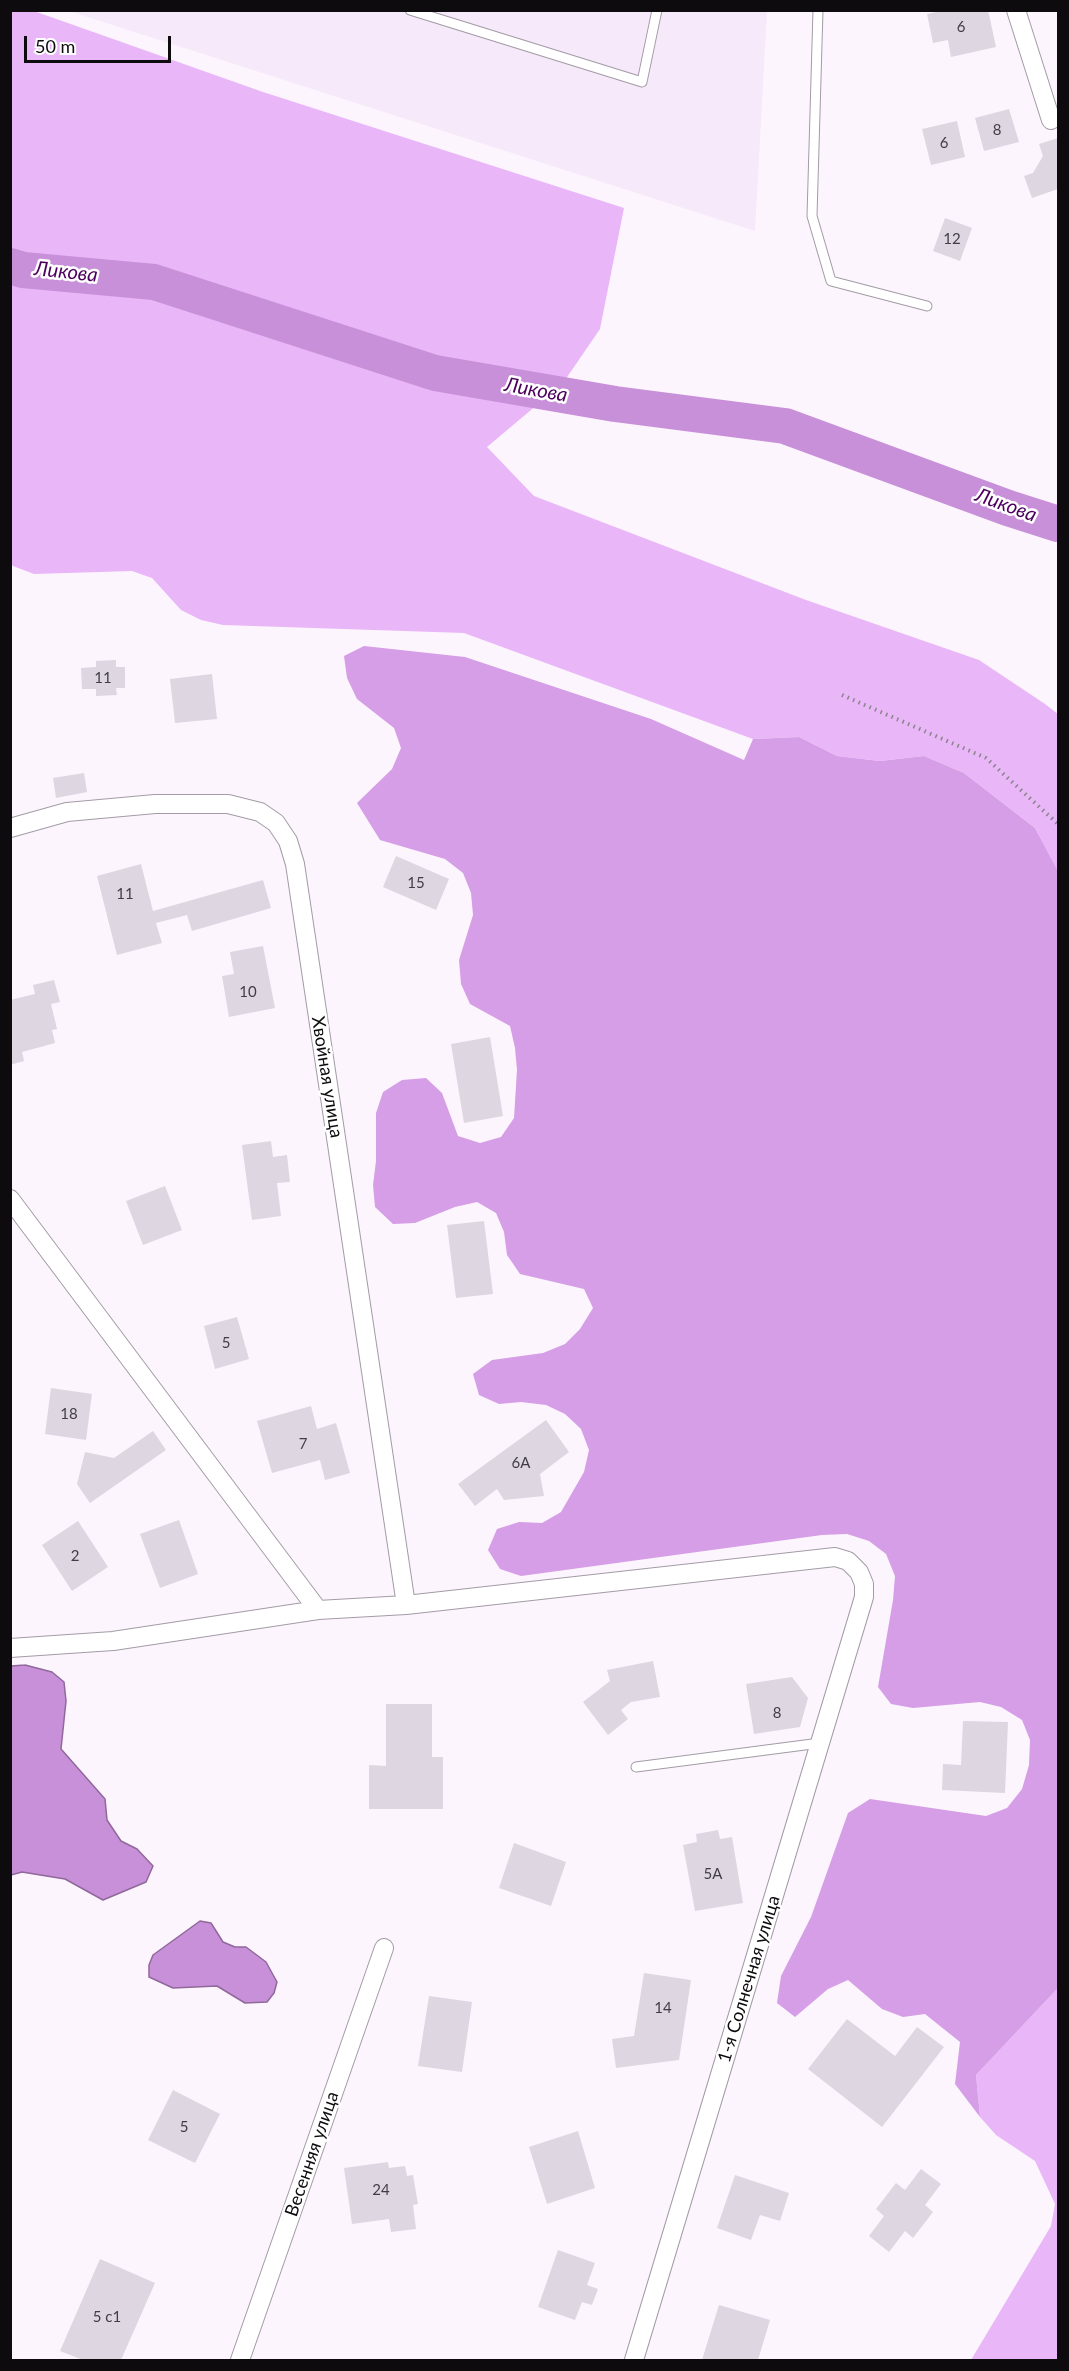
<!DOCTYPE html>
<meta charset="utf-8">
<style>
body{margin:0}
#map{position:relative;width:1069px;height:2371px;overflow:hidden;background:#fcf5fe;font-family:Lato,sans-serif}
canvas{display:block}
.frame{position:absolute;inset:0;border:12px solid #0d0b0e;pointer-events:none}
.scale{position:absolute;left:24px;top:36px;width:147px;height:27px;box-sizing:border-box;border:3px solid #0d0b0e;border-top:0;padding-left:8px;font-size:18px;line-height:21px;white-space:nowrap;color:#0d0b0e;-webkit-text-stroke:4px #fff;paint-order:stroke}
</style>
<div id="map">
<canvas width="1069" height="2371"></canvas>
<div class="frame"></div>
<div class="scale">50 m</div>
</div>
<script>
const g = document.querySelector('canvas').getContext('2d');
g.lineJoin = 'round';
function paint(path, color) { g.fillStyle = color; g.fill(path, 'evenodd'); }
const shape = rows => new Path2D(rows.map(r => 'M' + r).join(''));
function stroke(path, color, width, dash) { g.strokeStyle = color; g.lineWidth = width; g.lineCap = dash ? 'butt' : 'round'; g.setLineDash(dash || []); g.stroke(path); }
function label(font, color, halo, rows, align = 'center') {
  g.font = font + ' Lato,sans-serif'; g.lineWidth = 5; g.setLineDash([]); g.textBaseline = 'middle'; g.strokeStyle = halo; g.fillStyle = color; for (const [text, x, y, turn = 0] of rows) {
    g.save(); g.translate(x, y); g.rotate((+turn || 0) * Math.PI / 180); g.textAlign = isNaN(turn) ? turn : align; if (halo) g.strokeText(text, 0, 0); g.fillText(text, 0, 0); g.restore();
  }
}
const built = shape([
 [69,11,767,11,755,231]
]);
const green = shape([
 [31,10,263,92,624,208,600,329,563,383,487,447,534,496,806,600,979,660,1045,704,1058,714,1058,871,1035,828,964,773,924,756,880,761,837,756,799,737,753,739,464,633,223,625,201,620,181,610,152,578,132,571,34,574,13,566,11,564,10,11],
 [1058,1988,1058,2360,971,2360,1051,2226,1055,2204,1035,2161,996,2135,980,2117,976,2075]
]);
const forest = shape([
 [364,646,465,657,651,719,744,760,753,739,799,737,837,756,880,761,924,756,964,773,1035,828,1058,871,1058,1988,976,2075,980,2117,955,2084,960,2042,925,2014,903,2017,882,2009,848,1980,828,1989,795,2017,777,2003,781,1976,811,1917,848,1813,870,1799,986,1816,1007,1808,1022,1789,1029,1765,1030,1740,1022,1720,1001,1707,980,1702,913,1708,891,1704,878,1687,893,1600,895,1576,886,1554,869,1541,847,1534,822,1535,521,1576,500,1569,488,1550,497,1529,519,1522,542,1523,561,1512,584,1472,589,1450,581,1429,565,1414,546,1405,521,1402,499,1404,479,1395,473,1374,492,1360,543,1353,565,1344,580,1329,593,1308,584,1289,520,1274,507,1255,504,1232,496,1213,477,1202,455,1207,415,1223,393,1224,375,1207,373,1185,376,1161,376,1113,383,1092,402,1080,426,1078,442,1093,458,1136,480,1143,501,1137,514,1118,517,1070,515,1048,510,1026,470,1004,461,984,459,960,473,915,471,893,463,873,445,859,380,840,357,803,392,769,401,748,394,728,357,699,347,678,344,656]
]);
const water = shape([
 [25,1665,52,1672,64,1682,66,1701,61,1749,105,1799,107,1820,121,1841,137,1849,153,1866,146,1882,103,1900,65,1879,22,1872,11,1875,11,1666,25,1665],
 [200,1921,211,1923,223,1942,235,1947,246,1947,266,1962,277,1982,274,1993,267,2002,245,2003,217,1986,173,1988,149,1977,149,1965,153,1955,200,1921]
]);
const river = shape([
 [10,266,23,270,154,282,435,373,615,404,785,426,1008,508,1058,524]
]);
const building = shape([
 [946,10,988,10,996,47,951,57,948,40,933,43,927,14],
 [1009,109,1019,142,984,151,975,118],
 [957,121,965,157,931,165,922,129],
 [1058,138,1058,189,1032,198,1024,176,1033,173,1043,156,1039,144],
 [945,218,972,228,960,261,933,251],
 [116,660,116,667,125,667,125,688,116,688,117,695,96,696,96,689,82,689,81,668,96,667,96,661],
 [212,674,217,719,175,723,170,679],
 [84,773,87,792,56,798,53,778],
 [396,856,449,879,436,910,383,887],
 [141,864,153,911,263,880,271,908,192,931,187,915,156,923,162,943,117,955,97,876],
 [263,946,275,1008,229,1017,222,976,234,974,230,952],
 [54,980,60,1002,51,1004,57,1029,52,1030,55,1043,22,1052,24,1061,10,1065,10,1000,35,994,33,985],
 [490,1037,503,1116,464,1123,451,1044],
 [271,1141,273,1157,287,1155,290,1182,277,1183,281,1216,252,1220,242,1145],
 [165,1186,182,1230,143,1245,126,1201],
 [484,1221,493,1294,456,1298,447,1225],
 [237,1317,249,1359,215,1369,204,1326],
 [51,1388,92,1394,86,1440,45,1434],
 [311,1406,317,1429,336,1423,350,1473,325,1480,320,1460,272,1473,257,1421],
 [546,1420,569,1452,540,1474,544,1496,504,1500,497,1489,475,1506,458,1484],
 [153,1431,166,1450,90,1503,77,1484,85,1452,114,1458],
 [179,1520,198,1574,160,1588,140,1534],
 [78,1521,108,1567,72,1591,42,1545],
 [653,1661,660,1697,631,1702,621,1710,628,1719,608,1735,583,1702,610,1681,607,1670],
 [792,1677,808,1698,800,1727,754,1734,746,1684],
 [386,1704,432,1704,432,1757,443,1757,443,1809,369,1809,369,1765,386,1766],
 [963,1721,1008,1722,1005,1793,942,1790,943,1764,961,1765],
 [718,1830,720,1839,732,1837,743,1903,695,1911,683,1845,697,1842,696,1834],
 [514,1843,566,1862,551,1906,499,1888],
 [644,1973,691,1980,679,2060,616,2068,612,2039,634,2036],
 [429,1996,472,2002,462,2072,418,2066],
 [847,2019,895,2056,917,2027,944,2047,882,2127,808,2069],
 [173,2090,220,2114,195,2163,148,2140],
 [578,2131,595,2188,547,2204,529,2147],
 [388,2162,389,2168,405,2166,407,2176,413,2175,418,2204,413,2205,416,2229,391,2232,389,2219,352,2224,344,2168],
 [921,2169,941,2184,925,2205,933,2212,913,2238,905,2231,889,2252,869,2236,884,2216,876,2209,896,2183,905,2190],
 [735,2175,789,2193,780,2221,760,2215,751,2240,717,2228],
 [558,2250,595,2263,587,2285,598,2289,592,2305,582,2302,575,2320,538,2307],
 [100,2259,155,2283,121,2360,83,2360,60,2351],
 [719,2305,770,2320,758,2360,702,2360]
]);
const path = shape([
 [842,695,986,758,1058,824]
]);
const service = shape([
 [410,10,642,82,657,10],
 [818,10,812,216,831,281,927,306],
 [636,1767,820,1743]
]);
const minor = shape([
 [1016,10,1051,120],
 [10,828,67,812,155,804,228,804,260,812,276,823,288,841,295,864,406,1605],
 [10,1199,318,1610],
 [10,1648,113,1641,318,1610,406,1605,835,1557,848,1561,859,1572,864,1584,864,1597,634,2360],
 [240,2360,384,1948]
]);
const numberNames = [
 ["6",961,27],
 ["8",997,130],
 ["6",944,143],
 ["12",952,239],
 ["11",103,678],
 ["15",416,883],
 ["11",125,894],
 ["10",248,992],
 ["5",226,1343],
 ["18",69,1414],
 ["7",303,1444],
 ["6А",521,1463],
 ["2",75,1556],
 ["8",777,1713],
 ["5А",713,1874],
 ["14",663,2008],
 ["5",184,2127],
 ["24",381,2190],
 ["5 с1",107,2317]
];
const streetNames = [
 ["Хвойная улица",327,1077,81],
 ["1-я Солнечная улица",749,1979,-73],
 ["Весенняя улица",312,2154,-71]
];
const waterNames = [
 ["Ликова",66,272,6],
 ["Ликова",536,390,10],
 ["Ликова",1006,505,20]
];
paint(built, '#f6e9fa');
paint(green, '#e9b6f8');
paint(forest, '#d69ee6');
paint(water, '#c890d8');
stroke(water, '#90689b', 1.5);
stroke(river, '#c890d8', 36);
paint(building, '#ded6e1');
stroke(service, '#a39ba5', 11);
stroke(minor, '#a39ba5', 20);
stroke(path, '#8a858c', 4, [1.5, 4.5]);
stroke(service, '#fff', 9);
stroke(minor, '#fff', 18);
label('15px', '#413e43', null, numberNames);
label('18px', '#0d0b0e', '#fff', streetNames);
label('italic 20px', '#4c015d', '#fff', waterNames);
</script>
